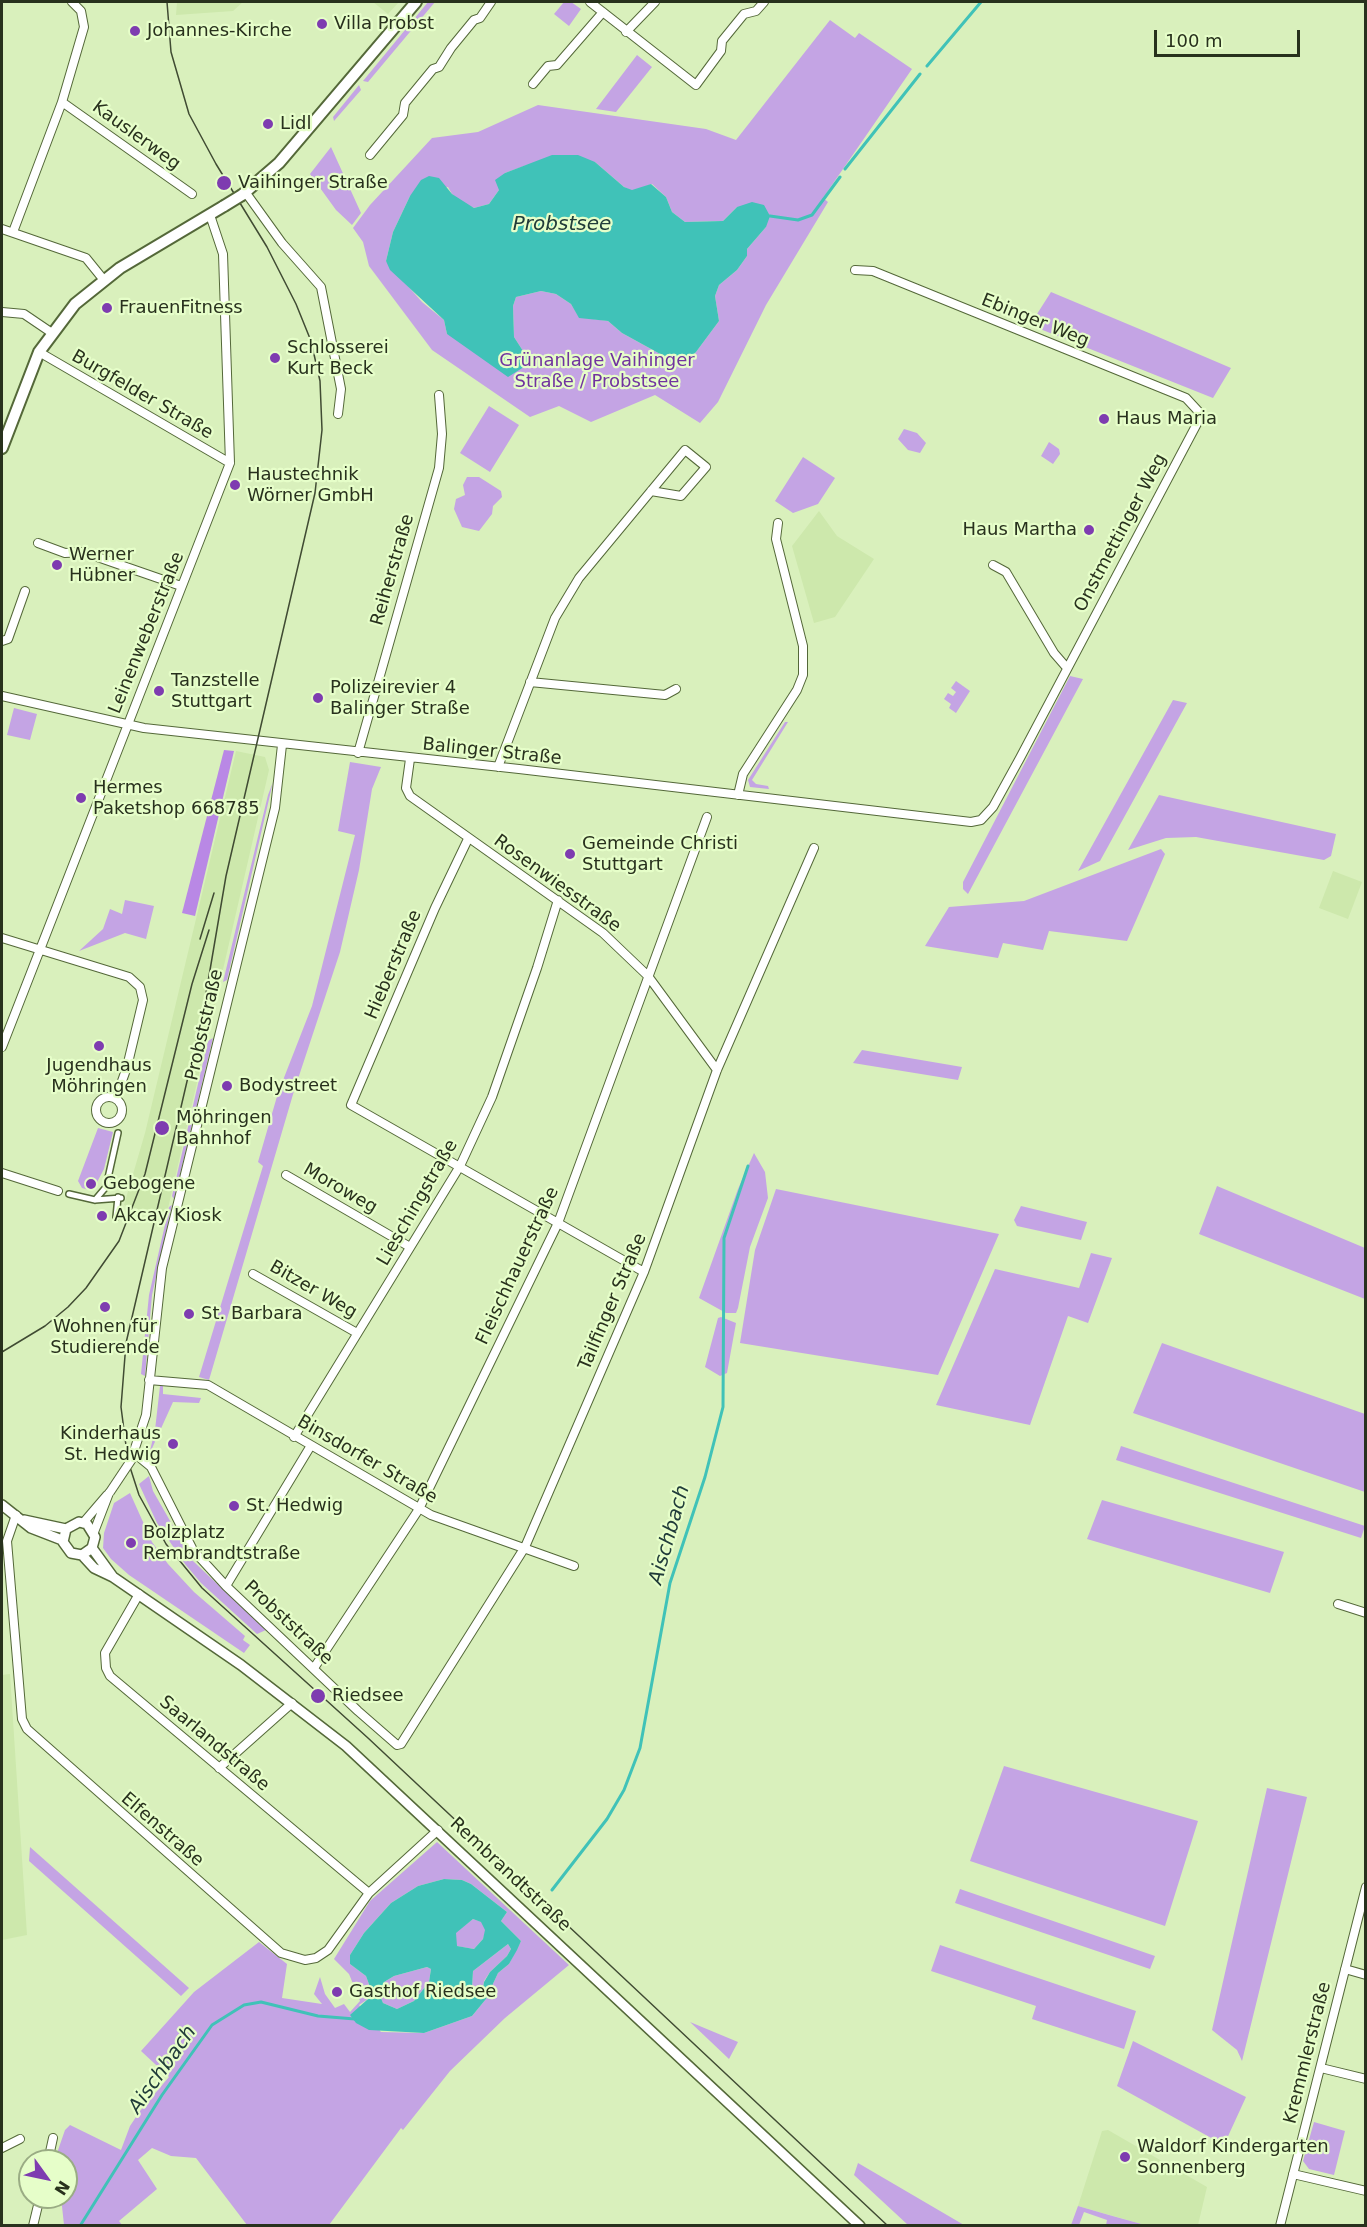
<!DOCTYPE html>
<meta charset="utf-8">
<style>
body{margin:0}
#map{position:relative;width:1367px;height:2227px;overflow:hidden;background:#d9f0bc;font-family:"DejaVu Sans",sans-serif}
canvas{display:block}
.frame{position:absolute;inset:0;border:3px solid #28311d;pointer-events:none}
.north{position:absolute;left:18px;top:2149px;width:60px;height:60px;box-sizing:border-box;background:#e6fec9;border:2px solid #9aac84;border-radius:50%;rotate:123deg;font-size:16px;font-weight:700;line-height:24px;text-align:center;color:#28311d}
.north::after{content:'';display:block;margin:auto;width:21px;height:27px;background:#7e3cb0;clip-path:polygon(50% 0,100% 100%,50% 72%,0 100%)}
.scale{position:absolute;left:1154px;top:30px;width:146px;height:27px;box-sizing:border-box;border:3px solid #28311d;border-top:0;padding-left:8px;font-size:18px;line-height:21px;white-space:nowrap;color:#28311d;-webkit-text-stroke:4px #e6fec9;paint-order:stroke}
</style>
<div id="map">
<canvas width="1367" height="2227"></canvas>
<div class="frame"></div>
<div class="north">N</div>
<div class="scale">100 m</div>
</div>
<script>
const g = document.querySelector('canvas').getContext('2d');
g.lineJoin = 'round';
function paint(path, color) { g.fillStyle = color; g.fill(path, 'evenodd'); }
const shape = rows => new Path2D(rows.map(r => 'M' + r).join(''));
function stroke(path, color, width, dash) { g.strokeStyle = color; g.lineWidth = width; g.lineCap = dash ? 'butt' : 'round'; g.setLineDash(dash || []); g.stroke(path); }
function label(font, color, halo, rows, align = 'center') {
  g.font = font + ' "DejaVu Sans",sans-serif'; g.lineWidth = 4.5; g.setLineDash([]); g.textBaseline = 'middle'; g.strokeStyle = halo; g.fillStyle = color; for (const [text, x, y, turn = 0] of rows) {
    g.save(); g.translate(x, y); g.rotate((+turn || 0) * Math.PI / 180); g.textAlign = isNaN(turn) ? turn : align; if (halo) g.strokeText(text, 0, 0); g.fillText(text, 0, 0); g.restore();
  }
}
const built = shape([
 [177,2,243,2,233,11,176,15],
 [373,2,399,2,388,14],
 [819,511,837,536,874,559,835,617,814,623,792,546],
 [236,751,265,757,269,770,166,1217,124,1205,145,1133],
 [1333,871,1362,882,1348,919,1319,908],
 [10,1674,27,1935,2,1940,2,1675],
 [1108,2130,1207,2187,1198,2225,1145,2225,1078,2206,1102,2131]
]);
const green = shape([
 [428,2,435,2,368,82,363,81],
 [564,2,571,2,581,9,569,26,554,14],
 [830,20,855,38,859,33,912,69,823,198,828,202,766,305,718,402,700,423,655,395,591,422,559,406,530,417,432,350,369,266,363,242,353,228,370,205,432,138,478,132,538,105,706,129,736,140],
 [595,162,624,187,632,191,652,184,666,197,672,212,685,222,723,221,737,207,766,227,747,249,747,256,737,270,719,285,715,296,719,321,696,352,682,366,622,333,608,321,579,317,571,304,556,294,541,291,516,297,513,306,514,337,523,351,447,334,444,320,422,302,386,261,393,232,410,196,448,187,452,194,461,202,474,208,489,204,499,190,505,173,527,165],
 [637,55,652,67,616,112,596,109],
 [359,85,361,90,334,121,333,117],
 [331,147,361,213,352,225,336,210,310,174],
 [1051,292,1149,333,1231,368,1213,398,1030,325],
 [489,406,519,425,490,472,460,453],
 [904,429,917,433,926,443,920,453,908,450,898,439],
 [1049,442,1059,449,1060,454,1053,464,1041,456],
 [803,457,835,478,818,504,793,513,775,501],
 [467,477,479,477,501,491,502,497,493,506,492,514,479,531,462,527,454,509,456,499,465,495,463,485],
 [1070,676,1083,679,968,894,963,889,963,882],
 [956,681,970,691,956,713,949,708,951,704,944,699,948,693,953,696,956,692,951,688],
 [1173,700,1187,703,1100,861,1078,871],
 [14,708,37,714,30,740,7,735],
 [785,722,788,722,752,780,756,784,768,786,769,789,750,787,748,780],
 [350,762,381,767,372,789,359,870,340,952,294,1091,209,1380,199,1377,263,1166,258,1162,278,1093,312,1006,355,835,338,831],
 [273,782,227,980,223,982,268,795],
 [1159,795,1336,834,1331,856,1324,860,1196,837,1166,838,1128,850],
 [1161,849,1165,854,1127,941,1049,931,1043,950,1003,943,998,958,925,946,949,907,1024,901],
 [125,900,154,906,146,939,125,933,79,951,103,929,110,909,122,914],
 [213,1038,174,1199,172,1196,208,1041],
 [862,1050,962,1067,958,1080,853,1063],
 [98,1128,113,1132,104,1169,95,1186,89,1190,82,1188,78,1181],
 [754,1153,765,1172,768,1198,750,1247,738,1308,736,1313,726,1313,699,1298,738,1189],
 [1217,1186,1365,1248,1365,1299,1199,1234],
 [776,1189,999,1234,938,1375,740,1343,755,1250],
 [172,1205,152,1295,145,1376,141,1374,149,1295,169,1207],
 [1021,1206,1087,1222,1081,1240,1017,1226,1014,1220],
 [1091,1253,1112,1258,1088,1323,1068,1316,1030,1425,936,1405,995,1269,1079,1288],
 [721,1317,736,1323,727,1373,720,1376,705,1367,718,1318],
 [1162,1343,1365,1414,1365,1492,1133,1413],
 [160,1386,163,1386,163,1394,201,1398,199,1403,173,1402,149,1455,155,1430],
 [1121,1446,1365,1526,1361,1538,1116,1460],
 [149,1476,153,1491,193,1561,266,1630,257,1634,201,1583,185,1564,157,1523,139,1484],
 [130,1493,152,1542,168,1564,194,1592,245,1636,243,1640,250,1645,244,1653,129,1575,111,1559,103,1548,104,1533,114,1503],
 [1102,1500,1284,1552,1270,1593,1087,1539],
 [1004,1766,1198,1821,1165,1926,970,1861],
 [1267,1788,1307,1797,1242,2061,1237,2050,1212,2030],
 [437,1842,569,1965,505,2018,450,2071,403,2130,401,2128,329,2225,247,2225,196,2158,171,2156,152,2148,138,2160,157,2189,119,2221,122,2225,64,2225,61,2197,66,2197,66,2161,56,2161,56,2156,65,2130,70,2125,121,2150,130,2126,140,2111,169,2077,141,2051,194,1992,259,1942,287,1964,282,1998,322,2004,314,1994,320,1977,325,1994,335,2008,344,2004,350,2012,360,2001,349,1974,334,1959,370,1901],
 [444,1879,462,1880,471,1884,507,1912,501,1921,521,1941,509,1964,498,1973,486,1999,472,2016,424,2033,381,2032,359,2005,368,1999,370,1987,366,1976,350,1964,350,1955,364,1933,391,1903,418,1886],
 [30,1847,189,1988,181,1996,29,1861],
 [960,1889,1155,1956,1150,1969,955,1903],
 [473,1919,482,1922,486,1930,483,1939,474,1949,456,1946,456,1932],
 [508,1944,511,1949,507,1956,490,1972,484,1981,482,1994,477,1996,472,1988,473,1971],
 [940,1945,1136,2011,1124,2049,1032,2019,1036,2006,931,1971],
 [427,1967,431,1969,429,1982,414,2001,397,2009,383,2003,380,1996,384,1982,394,1976],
 [690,2022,738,2042,729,2059],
 [1133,2041,1246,2097,1224,2145,1117,2086],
 [1314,2122,1345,2131,1334,2175,1309,2169,1303,2161],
 [858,2163,964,2225,908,2225,854,2175],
 [1078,2206,1109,2215,1145,2225,1106,2225,1107,2220,1084,2212,1079,2225,1071,2225]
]);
const forest = shape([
 [224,750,234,751,195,916,182,913]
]);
const water = shape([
 [552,155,578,155,595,162,624,187,632,190,651,184,666,197,672,212,685,222,723,221,737,207,752,202,764,205,770,216,766,227,747,249,747,256,737,270,719,285,715,296,719,321,696,352,682,366,622,333,608,321,579,318,571,304,556,294,541,291,516,297,513,306,514,337,523,351,535,360,508,377,447,334,444,320,390,270,386,261,393,232,410,196,421,180,429,176,439,178,452,194,474,208,489,204,499,190,495,180,505,173],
 [444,1879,462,1880,471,1884,507,1912,501,1921,521,1941,517,1950,509,1964,498,1973,486,1999,472,2016,424,2033,369,2030,356,2023,350,2015,368,1999,370,1987,366,1976,350,1964,350,1955,364,1933,391,1903,418,1886],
 [473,1919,481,1922,485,1930,483,1939,474,1949,457,1946,456,1933],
 [508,1944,511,1949,507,1956,490,1972,484,1982,482,1994,477,1996,472,1988,473,1971],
 [427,1967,431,1969,429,1982,414,2001,397,2009,383,2003,380,1996,384,1982,394,1976]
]);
const stream = shape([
 [927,66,981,2],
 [845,169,920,74],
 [770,216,798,220,812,215,840,177],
 [552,1890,607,1819,624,1790,640,1748,670,1583,705,1477,723,1407,724,1238,748,1166],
 [80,2226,162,2095,212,2025,244,2005,261,2002,318,2016,355,2019]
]);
const pedestrian = shape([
 [69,1194,95,1200,121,1198],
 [95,1200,106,1187,118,1133],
 [116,1217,118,1197]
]);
const minor = shape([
 [590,2,696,85,721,51,722,41,744,14,756,11,764,2],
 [626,32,655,2],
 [533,84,548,66,557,65,603,12],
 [62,102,192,194],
 [370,155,403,115,405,103,433,69,439,67,451,48,474,20,480,18,491,2],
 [246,193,282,243,321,287,341,389,338,414],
 [2,229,86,258,103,279],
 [13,232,62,102,84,27,81,11,72,2],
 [2,312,24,314,52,333],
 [39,352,230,463],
 [38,543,65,553,83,552,181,586],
 [993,565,1006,572,1054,653,1067,668],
 [2,641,8,639,25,591],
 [530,682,665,695,676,689],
 [2,696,144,728,519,769,971,822,981,820,993,807,1020,758,1200,418,1199,412,1186,398,873,271,855,270],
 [358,753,439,468,442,434,439,395],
 [410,759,406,788,410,796,603,933,648,976,717,1070],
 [498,767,555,618,579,578,685,450,706,467,681,496,651,491],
 [738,795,743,774,797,690,803,675,803,646,776,539,778,523],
 [468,839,435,908,351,1105,644,1272],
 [2,938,129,977,140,987,143,1000,127,1067,116,1098],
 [2,1047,230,463,223,254,210,215],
 '96 1110a13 13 0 1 1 26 0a13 13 0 1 1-26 0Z',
 [2,1173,58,1191],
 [286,1175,410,1247],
 [253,1274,357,1333],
 [149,1380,208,1385,431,1515,574,1566],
 [294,1437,460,1166,492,1097,537,968,558,900],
 [134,1453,151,1467,193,1550,226,1586,358,1711,397,1745,401,1744,525,1547,644,1272,717,1070,814,848],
 [132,1457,146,1415,162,1268,275,808,282,745],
 [16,1515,7,1541,22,1719,27,1729,281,1953,305,1960,316,1958,328,1950,369,1893,438,1830],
 [83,1523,107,1495],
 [94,1532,109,1493],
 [226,1586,310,1447],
 [139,1594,105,1653,106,1668,110,1676,369,1893],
 [1338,1604,1366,1613],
 [314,1668,419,1509,558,1223,707,817],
 [219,1768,292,1703],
 [1345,1969,1366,1975],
 [1321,2068,1366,2079],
 [2,2148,20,2139],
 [48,2161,53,2138],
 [1293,2174,1366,2191],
 [33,2226,40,2197],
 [1280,2226,1366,1887]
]);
const tertiary = shape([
 [2,1505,31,1528,62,1540],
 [24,1520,66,1529,79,1522,87,1524,95,1537,92,1548,82,1555,71,1553,63,1542,66,1529],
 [92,1548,113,1577],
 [82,1555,94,1568,113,1577,241,1665,346,1746,860,2226]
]);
const secondary = shape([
 [242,195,279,163,416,2],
 [2,448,39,352,75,304,120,268,224,206]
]);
const tram = shape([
 [167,2,171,52,189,114,216,164,267,247,296,304,311,341,320,381,322,430,315,493,226,876,202,1017,126,1343,121,1407,128,1461,139,1495,166,1544,202,1588,368,1738,888,2226],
 [200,939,214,893],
 [2,1352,45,1326,68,1307,86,1288,119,1241,145,1174,192,984,209,930]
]);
const minorBridge = shape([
 [110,1492,132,1459]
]);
const secondaryBridge = shape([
 [224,206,242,195]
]);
const markers = [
 [322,24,6,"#7e3cb0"],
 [135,31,6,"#7e3cb0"],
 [268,124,6,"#7e3cb0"],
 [224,183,8,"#7e3cb0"],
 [107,308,6,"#7e3cb0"],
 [275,358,6,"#7e3cb0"],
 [1104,419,6,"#7e3cb0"],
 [235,485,6,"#7e3cb0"],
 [1089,530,6,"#7e3cb0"],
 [57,565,6,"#7e3cb0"],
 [159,691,6,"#7e3cb0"],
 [318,698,6,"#7e3cb0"],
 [81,798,6,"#7e3cb0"],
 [570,854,6,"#7e3cb0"],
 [99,1046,6,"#7e3cb0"],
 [227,1086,6,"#7e3cb0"],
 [162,1128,8,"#7e3cb0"],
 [91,1184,6,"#7e3cb0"],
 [102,1216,6,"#7e3cb0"],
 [105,1307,6,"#7e3cb0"],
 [189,1314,6,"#7e3cb0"],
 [173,1444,6,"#7e3cb0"],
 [234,1506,6,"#7e3cb0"],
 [131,1543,6,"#7e3cb0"],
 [318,1696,8,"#7e3cb0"],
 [337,1992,6,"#7e3cb0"],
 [1125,2157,6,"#7e3cb0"]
];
const poiNames = [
 ["Villa Probst",334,24],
 ["Johannes-Kirche",147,31],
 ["Lidl",280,124],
 ["Vaihinger Straße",238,183],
 ["FrauenFitness",119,308],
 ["Schlosserei",287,348],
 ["Kurt Beck",287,369],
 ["Haus Maria",1116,419],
 ["Haustechnik",247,475],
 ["Wörner GmbH",247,496],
 ["Haus Martha",1077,530,"right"],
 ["Werner",69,555],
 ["Hübner",69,576],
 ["Tanzstelle",171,681],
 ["Stuttgart",171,702],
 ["Polizeirevier 4",330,688],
 ["Balinger Straße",330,709],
 ["Hermes",93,788],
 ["Paketshop 668785",93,809],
 ["Gemeinde Christi",582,844],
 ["Stuttgart",582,865],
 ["Jugendhaus",99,1066,"center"],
 ["Möhringen",99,1087,"center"],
 ["Bodystreet",239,1086],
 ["Möhringen",176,1118],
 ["Bahnhof",176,1139],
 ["Gebogene",103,1184],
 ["Akcay Kiosk",114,1216],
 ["St. Barbara",201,1314],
 ["Wohnen für",105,1327,"center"],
 ["Studierende",105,1348,"center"],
 ["Kinderhaus",161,1434,"right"],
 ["St. Hedwig",161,1455,"right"],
 ["St. Hedwig",246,1506],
 ["Bolzplatz",143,1533],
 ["Rembrandtstraße",143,1554],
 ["Riedsee",332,1696],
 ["Gasthof Riedsee",349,1992],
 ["Waldorf Kindergarten",1137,2147],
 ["Sonnenberg",1137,2168]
];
const streetNames = [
 ["Kauslerweg",136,136,36],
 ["Ebinger Weg",1035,321,22],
 ["Burgfelder Straße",142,395,30],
 ["Onstmettinger Weg",1121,533,-62],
 ["Reiherstraße",393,570,-74],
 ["Leinenweberstraße",147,633,-68],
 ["Balinger Straße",492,752,6],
 ["Rosenwiesstraße",557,884,36],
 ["Hieberstraße",394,965,-67],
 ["Probststraße",205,1025,-77],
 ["Moroweg",340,1189,30],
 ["Lieschingstraße",418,1203,-60],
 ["Fleischhauerstraße",518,1266,-65],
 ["Bitzer Weg",313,1290,30],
 ["Tailfinger Straße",613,1302,-67],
 ["Binsdorfer Straße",367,1460,30],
 ["Probststraße",288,1623,43],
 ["Saarlandstraße",214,1744,40],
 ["Elfenstraße",162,1830,41],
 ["Rembrandtstraße",510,1875,43],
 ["Kremmlerstraße",1308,2053,-76]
];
const parkNames = [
 ["Grünanlage Vaihinger",597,361],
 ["Straße / Probstsee",597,382]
];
const waterNames = [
 ["Probstsee",562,225],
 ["Aischbach",670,1535,-74],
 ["Aischbach",163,2070,-55]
];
paint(built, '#cde8ac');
paint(green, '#c4a4e4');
paint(forest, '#b988e5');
paint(water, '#40c2b8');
stroke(stream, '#40c2b8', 3);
stroke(pedestrian, '#546839', 8);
stroke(minor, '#546839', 10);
stroke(tertiary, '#546839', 12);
stroke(secondary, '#546839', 14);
stroke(pedestrian, '#fff', 5);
stroke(minor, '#fff', 8);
stroke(tertiary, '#fff', 9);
stroke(secondary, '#fff', 10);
stroke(tram, '#404b33', 1.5);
stroke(minorBridge, '#546839', 10, []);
stroke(secondaryBridge, '#546839', 14, []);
stroke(minorBridge, '#fff', 8);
stroke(secondaryBridge, '#fff', 10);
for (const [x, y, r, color] of markers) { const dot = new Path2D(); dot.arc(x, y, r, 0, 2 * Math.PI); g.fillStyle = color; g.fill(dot); stroke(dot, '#e6fec9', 2); }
label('18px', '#28311d', '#e6fec9', poiNames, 'left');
label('18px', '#28311d', '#e6fec9', streetNames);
label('18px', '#71339f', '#e6fec9', parkNames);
label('italic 20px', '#213c3a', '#e6fec9', waterNames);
</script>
